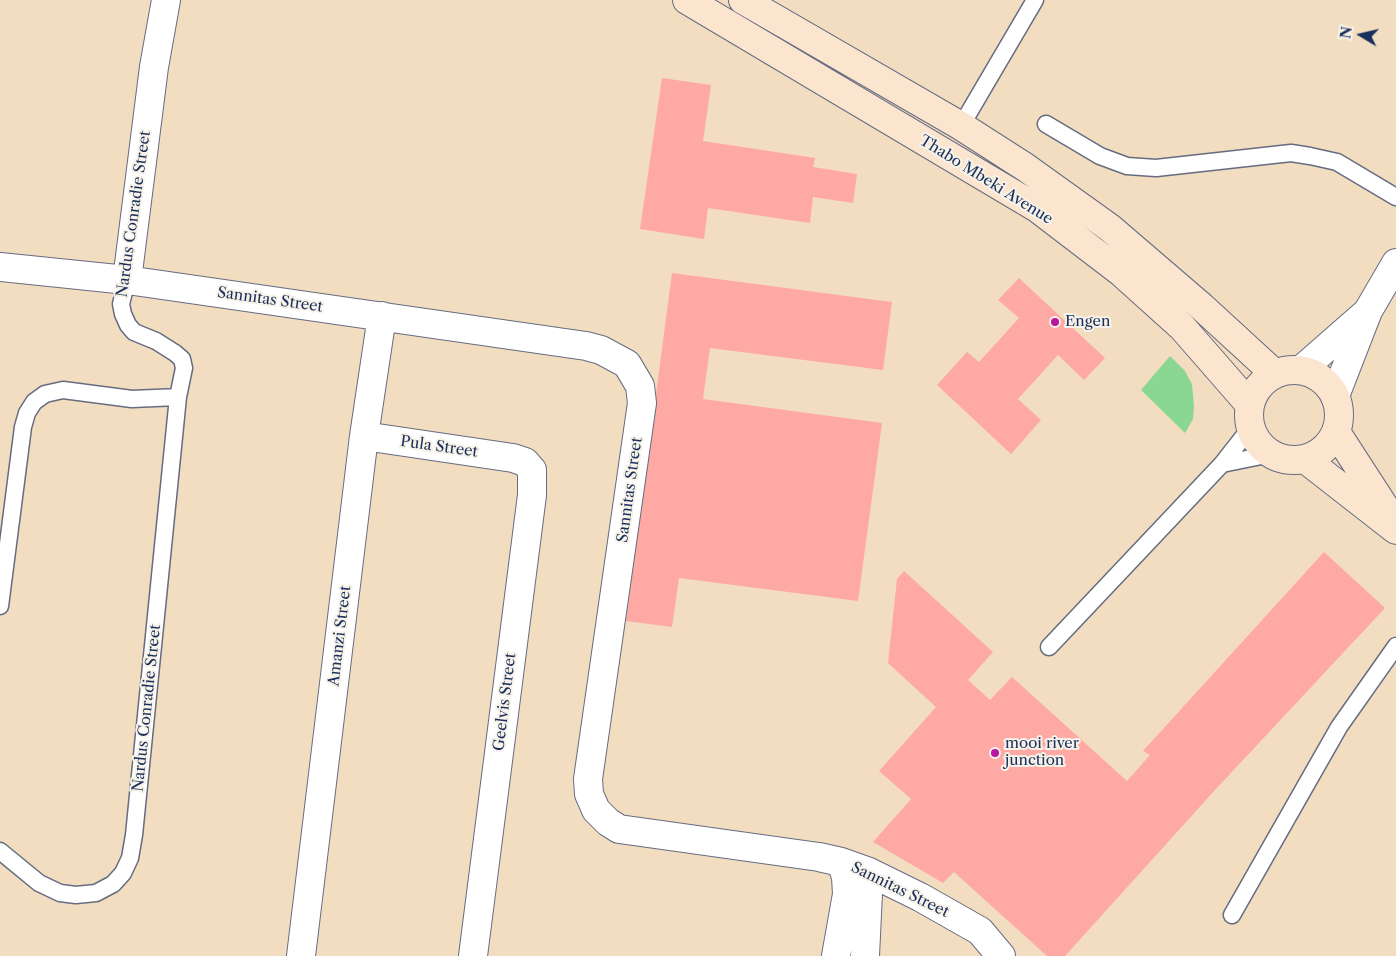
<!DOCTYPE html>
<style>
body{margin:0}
#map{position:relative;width:1396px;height:956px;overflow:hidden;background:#f2ddc0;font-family:"Libre Caslon Text",serif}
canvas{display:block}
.north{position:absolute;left:1336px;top:10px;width:50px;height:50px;-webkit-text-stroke:4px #f7f3e8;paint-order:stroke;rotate:279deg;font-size:14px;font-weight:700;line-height:20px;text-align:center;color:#1b2f5e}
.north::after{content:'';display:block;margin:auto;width:18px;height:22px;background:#1b2f5e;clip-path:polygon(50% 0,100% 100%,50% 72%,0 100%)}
</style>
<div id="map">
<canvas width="1396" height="956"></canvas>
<div class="north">N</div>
</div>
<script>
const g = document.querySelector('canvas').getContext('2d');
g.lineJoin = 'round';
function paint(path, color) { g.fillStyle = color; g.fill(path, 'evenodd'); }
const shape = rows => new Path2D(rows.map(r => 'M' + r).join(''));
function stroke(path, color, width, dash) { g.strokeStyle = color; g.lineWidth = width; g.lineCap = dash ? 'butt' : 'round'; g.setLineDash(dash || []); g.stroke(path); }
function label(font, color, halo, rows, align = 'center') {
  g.font = font + ' "Libre Caslon Text",serif'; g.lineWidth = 4; g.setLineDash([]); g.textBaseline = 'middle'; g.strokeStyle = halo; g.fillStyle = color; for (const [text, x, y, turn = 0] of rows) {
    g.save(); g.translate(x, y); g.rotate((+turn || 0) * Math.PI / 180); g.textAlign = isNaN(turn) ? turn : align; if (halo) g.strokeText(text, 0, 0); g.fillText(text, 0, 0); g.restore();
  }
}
const green = shape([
 [1170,356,1185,371,1192,384,1194,406,1193,419,1185,433,1141,390]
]);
const building = shape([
 [662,78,711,85,703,141,815,158,813,167,857,174,853,203,813,197,810,223,708,208,704,239,640,229],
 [672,273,892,302,883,370,710,348,703,399,882,423,858,601,679,578,672,627,626,621],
 [1019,278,1105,358,1084,380,1058,355,1018,399,1041,420,1011,454,937,385,967,352,979,362,1019,318,998,300],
 [1324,552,1385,608,1215,790,1065,956,1047,956,954,872,943,883,873,842,911,799,879,771,936,707,888,663,897,579,904,571,993,652,968,680,990,700,1012,677,1127,781,1150,755,1143,751]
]);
const service = shape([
 [1046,124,1100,156,1127,166,1156,168,1291,153,1310,156,1337,162,1396,197],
 [961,126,1035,0],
 [1251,427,1222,464,1271,454],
 [0,606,23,427,27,413,34,402,45,394,63,390,132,399,178,397],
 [1049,647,1222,464],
 [0,851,39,883,60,893,76,895,96,893,113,884,123,873,130,858,134,835,178,397,184,368,182,359,175,353,156,341,134,332,128,325,123,314,121,304,127,280],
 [1232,915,1339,727,1396,646]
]);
const minor = shape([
 [0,267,127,280,586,346,601,350,627,364,640,386,642,403,588,779,589,794,596,810,608,822,619,829,819,857,841,862,869,872,920,897,980,931,1001,956],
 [127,280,154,67,166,0],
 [1301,370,1365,314],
 [1335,396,1368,311,1396,263],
 [364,436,513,458,525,462,532,470,532,495,473,956],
 [301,956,364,436,382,316],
 [836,956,847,894,846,877,841,862],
 [865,956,869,872]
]);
const secondary = shape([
 [687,0,1037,208,1122,273,1182,327,1250,405],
 [743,0,961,126,1025,167,1110,228,1202,307,1275,374],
 '1249 415a45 45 0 1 1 90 0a45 45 0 1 1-90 0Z',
 [1336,432,1391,517],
 [1305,459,1396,530]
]);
const markers = [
 [1055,322,5,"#b5179e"],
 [995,753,5,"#b5179e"]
];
const streetNames = [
 ["Thabo Mbeki Avenue",986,180,32],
 ["Nardus Conradie Street",134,214,-82],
 ["Sannitas Street",270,300,8],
 ["Pula Street",439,447,8],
 ["Sannitas Street",630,490,-82],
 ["Amanzi Street",340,636,-83],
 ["Geelvis Street",505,702,-83],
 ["Nardus Conradie Street",147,708,-84],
 ["Sannitas Street",900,890,26]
];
const poiNames = [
 ["Engen",1065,322],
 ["mooi river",1005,744],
 ["junction",1005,761]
];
paint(green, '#8ad693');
paint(building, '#fea9a3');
stroke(service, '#666c80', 19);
stroke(minor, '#666c80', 30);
stroke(secondary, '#666c80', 30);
stroke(service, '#fff', 16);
stroke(minor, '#fff', 28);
stroke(secondary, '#fce5cf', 28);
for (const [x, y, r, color] of markers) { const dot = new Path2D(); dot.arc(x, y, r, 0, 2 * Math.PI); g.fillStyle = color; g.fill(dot); stroke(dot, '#f7f3e8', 2); }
label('15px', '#1b2f5e', '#f7f3e8', streetNames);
label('15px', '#1b2f5e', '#f7f3e8', poiNames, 'left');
</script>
